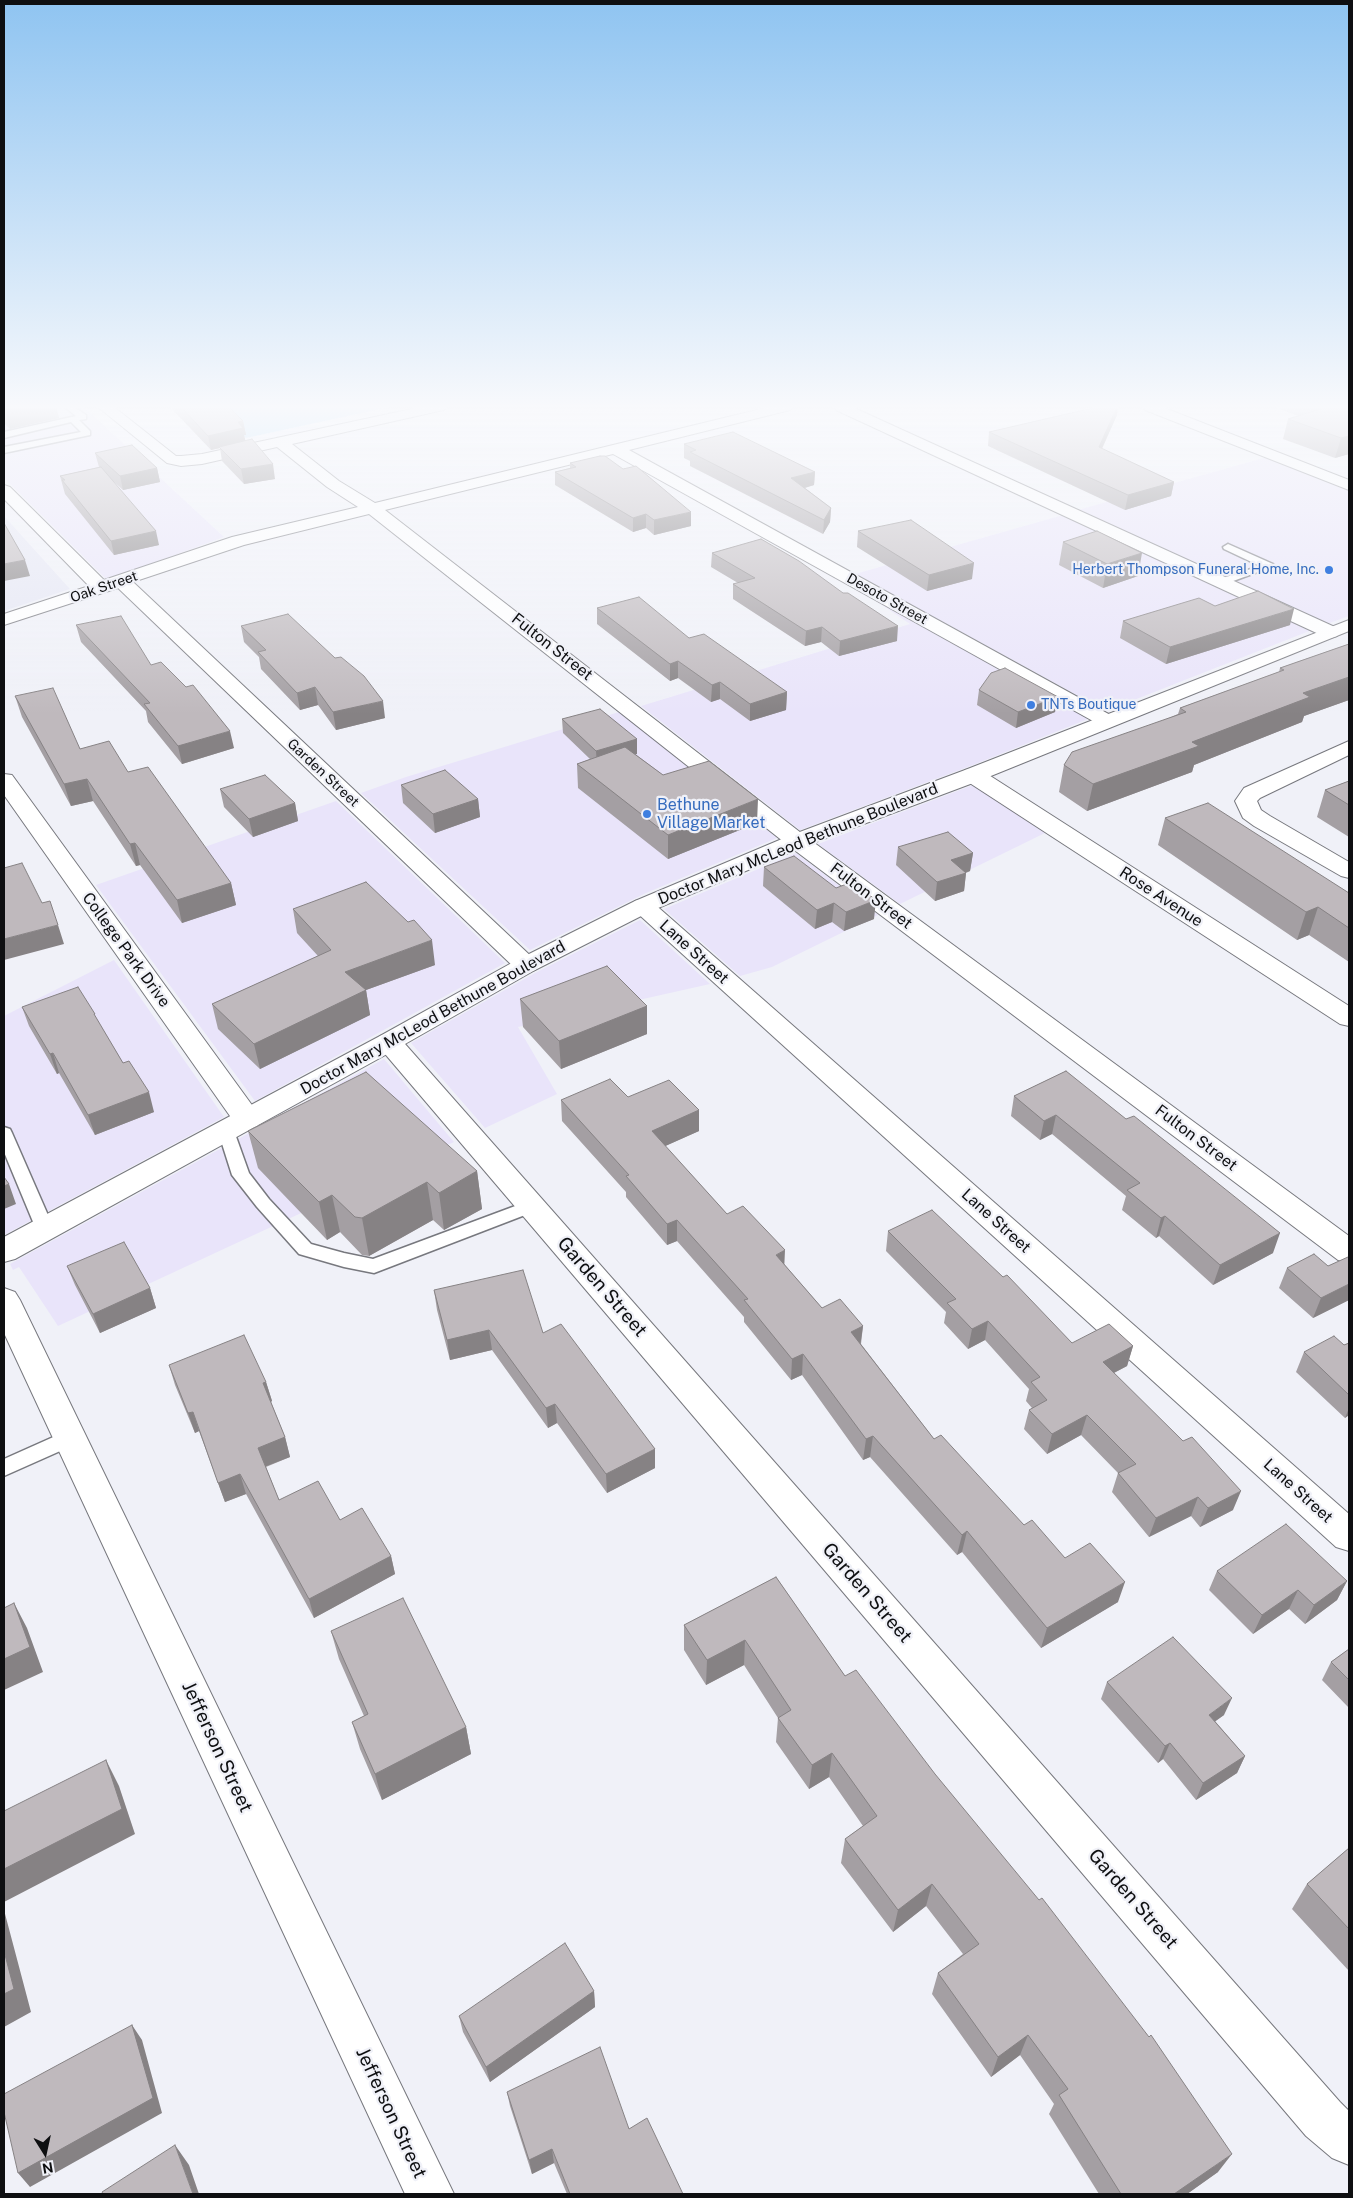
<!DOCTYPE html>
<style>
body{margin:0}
#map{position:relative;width:1353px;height:2198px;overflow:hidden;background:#f0f1f8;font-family:"Public Sans",sans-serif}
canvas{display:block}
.frame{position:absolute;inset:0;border:5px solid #0e0f11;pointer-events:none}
.north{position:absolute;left:20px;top:2128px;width:50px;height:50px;-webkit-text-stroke:4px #f0f1f8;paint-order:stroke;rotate:170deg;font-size:14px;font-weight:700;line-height:20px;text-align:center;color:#0e0f11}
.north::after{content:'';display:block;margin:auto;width:18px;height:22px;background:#0e0f11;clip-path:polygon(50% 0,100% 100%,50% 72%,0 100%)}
</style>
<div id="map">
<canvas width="1353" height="2198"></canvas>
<div class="frame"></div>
<div class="north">N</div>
</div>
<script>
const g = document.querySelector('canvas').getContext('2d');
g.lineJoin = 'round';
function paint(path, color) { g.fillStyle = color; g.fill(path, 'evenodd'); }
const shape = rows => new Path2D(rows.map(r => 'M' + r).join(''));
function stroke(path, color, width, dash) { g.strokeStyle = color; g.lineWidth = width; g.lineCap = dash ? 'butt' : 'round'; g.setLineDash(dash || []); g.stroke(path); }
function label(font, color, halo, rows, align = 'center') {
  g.font = font + ' "Public Sans",sans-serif'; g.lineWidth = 4.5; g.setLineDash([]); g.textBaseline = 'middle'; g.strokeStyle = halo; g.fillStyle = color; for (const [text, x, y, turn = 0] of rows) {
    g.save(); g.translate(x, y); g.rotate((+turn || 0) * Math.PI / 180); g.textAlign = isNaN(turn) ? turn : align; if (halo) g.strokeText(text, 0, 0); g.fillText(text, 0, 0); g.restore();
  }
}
const commercial = shape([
 [4,407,84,407,224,537,107,580,4,478],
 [1267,457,1349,489,1349,616,1327,624,1078,510],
 [1063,515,1312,630,1106,711,855,574],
 [867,595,1088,719,973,765,800,830,641,706,910,624],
 [619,712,777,838,646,893,530,950,361,793,406,777],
 [973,785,1045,833,900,904,818,844],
 [336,801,505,963,255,1101,96,885],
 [796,853,878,915,772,967,740,976,664,909],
 [640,920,710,984,518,1027,557,1094,485,1128,411,1043,535,973],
 [114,960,224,1117,4,1235,4,1016],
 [384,1059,454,1142,58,1326,19,1267,13,1270,10,1264]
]);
const built = shape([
 [4,516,70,589,4,611]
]);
const water = shape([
 [229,407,389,407,246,438,215,410]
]);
const lane = shape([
 [65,407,74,407,86,415,86,419,79,420,90,431,90,435,4,453,4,447,81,432,71,422,4,438,4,432,76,416,65,407],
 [1228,544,1273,564,1274,566,1225,584,1217,584,1217,580,1260,566,1224,549,1223,547,1228,544],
 [226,1125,232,1127,234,1131,249,1173,269,1199,311,1244,344,1253,373,1259,526,1202,532,1200,538,1202,541,1206,538,1210,374,1273,344,1267,299,1254,257,1207,232,1175,218,1131,220,1127,226,1125],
 [4,1127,10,1129,12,1133,54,1229,51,1234,45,1235,39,1234,36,1229,4,1152,4,1127],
 [69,1430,76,1432,79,1438,76,1444,4,1476,4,1459,69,1430]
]);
const street = shape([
 [98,407,114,407,176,456,181,456,202,454,421,407,446,407,444,410,439,411,292,444,339,481,375,503,769,407,792,407,790,410,629,450,1114,717,1117,721,1114,725,1107,727,1100,725,613,454,385,510,805,836,1349,1236,1349,1263,1338,1260,789,846,369,514,244,545,133,582,535,960,538,965,535,970,526,973,517,970,118,588,4,625,4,614,89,586,4,499,4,485,10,487,104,580,232,537,358,507,327,487,277,447,202,464,181,466,167,463,98,407],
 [834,407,852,407,1337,628,1339,632,1337,636,1330,638,1323,636,836,410,834,407],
 [1143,407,1162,407,1349,480,1349,490,1145,410,1143,407],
 [1349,741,1349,755,1260,798,1257,801,1261,810,1270,816,1349,862,1349,878,1341,876,1254,826,1243,818,1235,801,1244,788,1349,741],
 [973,769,981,770,1349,1006,1349,1026,1340,1024,965,780,962,775,965,770,973,769],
 [4,774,12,775,257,1112,261,1119,257,1126,247,1128,237,1126,4,795,4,774],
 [643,899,651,901,1349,1514,1349,1551,1336,1547,635,911,631,906,635,901,643,899],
 [389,1034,398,1036,1340,2102,1349,2111,1349,2165,1332,2158,1306,2136,380,1048,376,1042,380,1036,389,1034],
 [4,1288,15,1292,20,1300,454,2194,405,2194,4,1333,4,1288]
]);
const secondary = shape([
 [1349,620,1349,631,981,780,805,846,651,911,535,970,398,1048,15,1259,4,1262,4,1237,380,1036,517,960,635,901,789,836,965,770,1349,620]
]);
const wall = shape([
 [4,407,56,407,59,418,10,429,4,423],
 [170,407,229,407,243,421,246,435,244,435,245,441,275,479,244,484,222,461,220,448,211,450],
 [1097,407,1118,407,1117,415,1102,449,1174,482,1171,496,1125,510,988,446,989,432],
 [1275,407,1349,407,1349,454,1335,458,1283,439,1288,419,1298,416],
 [684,444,815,472,814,485,805,488,831,508,830,522,823,534,690,466,690,461,684,458],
 [95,453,157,468,160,482,123,490,112,480,159,545,114,555,65,494,60,476,99,467],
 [570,463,691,526,654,535,646,528,633,532,555,485,555,472,570,468],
 [858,531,972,579,927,591,857,547],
 [1063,542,1138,576,1103,588,1059,565],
 [712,553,897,641,839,656,821,642,805,646,733,599,733,584,738,583,711,567],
 [1215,606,1290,625,1166,664,1120,638,1123,621],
 [597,608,689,638,787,692,786,710,750,721,720,699,711,702,678,678,670,681,597,624],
 [76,625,151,665,234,748,182,764,148,722,146,711,81,642],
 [241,626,385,718,336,730,318,705,300,710,261,669,259,657,244,642],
 [1349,644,1349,700,1304,716,1302,722,1194,765,1192,772,1087,811,1059,792,1064,765,1178,714,1180,708,1279,672,1280,668],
 [979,690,1058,697,1055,712,1016,728,977,705],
 [15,696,80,749,128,772,231,883,236,905,182,923,140,865,136,866,93,801,71,806,22,717],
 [562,719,637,739,637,754,635,754,663,775,757,823,668,859,578,788,577,764,590,759,563,733],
 [1349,781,1349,837,1317,817,1325,790],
 [401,785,478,799,480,817,435,833,403,803],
 [220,789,295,803,298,821,253,837,224,807],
 [1165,818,1349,893,1349,962,1309,935,1297,940,1158,845],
 [898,847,973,853,970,871,966,873,964,891,935,901,896,865],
 [764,867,874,919,844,931,832,922,815,929,763,886],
 [293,909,435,965,366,990,370,1015,260,1069,218,1029,212,1004,318,956,297,933],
 [520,999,647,1006,647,1034,561,1069,523,1027],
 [22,1007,97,1020,123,1063,154,1112,95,1135,59,1073,57,1074,29,1026],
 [1066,1071,1273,1253,1213,1285,1159,1236,1156,1238,1122,1210,1126,1196,1052,1134,1040,1140,1011,1116,1014,1096],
 [628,1097,699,1110,699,1131,665,1146,727,1214,784,1264,822,1308,863,1326,861,1344,934,1439,1024,1525,1118,1602,1041,1648,962,1552,957,1555,870,1457,863,1460,802,1375,791,1380,744,1322,744,1317,677,1241,667,1245,626,1197,626,1192,562,1121,561,1100],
 [248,1131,477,1171,482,1209,444,1230,433,1220,369,1256,362,1255,340,1232,327,1240,258,1168],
 [888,1231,1072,1343,1133,1346,1127,1366,1114,1373,1233,1510,1200,1527,1191,1516,1149,1537,1112,1492,1118,1473,1081,1435,1047,1454,1024,1429,1029,1410,1032,1408,1026,1401,1029,1389,985,1340,968,1349,944,1323,946,1312,886,1251],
 [1349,1258,1349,1300,1313,1318,1279,1288,1287,1268,1328,1266],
 [67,1266,150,1288,156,1308,100,1333,75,1285],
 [434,1290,543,1333,655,1449,655,1468,607,1493,557,1423,548,1428,492,1350,450,1360,437,1310],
 [1349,1343,1349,1415,1345,1418,1296,1372,1304,1352,1344,1345],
 [169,1365,266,1382,272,1401,271,1402,285,1437,290,1457,266,1467,279,1500,340,1520,391,1556,395,1574,314,1618,246,1494,225,1502,199,1431,195,1433,175,1385],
 [1217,1571,1347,1581,1337,1600,1305,1624,1289,1609,1253,1634,1209,1590],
 [776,1577,845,1676,1218,2172,1187,2194,1099,2194,1049,2114,1054,2104,1020,2055,991,2077,932,1994,938,1973,963,1954,926,1906,893,1932,841,1863,845,1839,863,1826,829,1777,809,1789,776,1742,778,1718,744,1665,706,1685,684,1650,684,1625],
 [331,1631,466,1727,471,1754,382,1800,360,1749,352,1722,364,1716,339,1659],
 [1349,1649,1349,1708,1322,1680,1331,1662],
 [1107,1682,1224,1715,1215,1721,1245,1756,1237,1773,1196,1800,1163,1759,1158,1763,1101,1699],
 [1349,1848,1349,1971,1292,1909,1307,1884],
 [594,1991,595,2007,490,2082,463,2032,459,2016],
 [507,2092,629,2129,683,2194,567,2194,554,2163,532,2174,510,2106]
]);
const shadedWall = shape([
 [13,407,56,407,59,418,10,429,5,408],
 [1117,407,1118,407,1117,415,1096,461,1099,447],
 [243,421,246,435,244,435,246,443,219,447,220,448,211,450,208,436,238,422],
 [1349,436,1349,454,1335,458,1341,438],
 [273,464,275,479,244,484,241,469],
 [157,468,160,482,123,490,120,476],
 [815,472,814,485,790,492,791,478],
 [1174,482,1171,496,1125,510,1128,495],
 [831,508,830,522,823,534,824,520],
 [691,512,691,526,654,535,654,520],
 [646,514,646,528,633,532,633,518],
 [156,531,159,545,114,555,111,541],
 [1142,553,1138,576,1103,588,1107,564],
 [25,560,30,576,4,581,4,564],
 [974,563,972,579,927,591,929,575],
 [1294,609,1290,625,1166,664,1170,647],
 [898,626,897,641,839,656,840,641],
 [822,627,821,642,805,646,806,631],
 [678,661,678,678,670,681,670,664],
 [1349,677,1349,700,1304,716,1302,722,1194,765,1192,772,1087,811,1093,784,1303,693],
 [720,682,720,699,711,702,712,685],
 [315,687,318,705,300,710,297,693],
 [787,692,786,710,750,721,750,704],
 [1058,697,1055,712,1016,728,1018,712],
 [383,701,385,718,336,730,333,712],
 [230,731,234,748,182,764,178,746],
 [637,739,637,754,597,766,596,751],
 [87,779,93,801,71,806,64,784],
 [478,799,480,817,435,833,433,814],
 [758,799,757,823,668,859,668,835],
 [295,803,298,821,253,837,249,819],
 [135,843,140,865,136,866,130,844],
 [973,853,970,871,949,878,951,860],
 [966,873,964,891,935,901,937,882],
 [231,883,236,905,182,923,177,900],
 [876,900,874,919,844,931,846,912],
 [834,903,832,922,815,929,817,910],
 [1318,907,1309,935,1297,940,1306,912],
 [58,925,64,944,4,960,4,939],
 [432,940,435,965,366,990,370,1015,260,1069,254,1044,345,972],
 [647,1006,647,1034,561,1069,559,1041],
 [53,1053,59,1073,57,1074,50,1054],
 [149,1092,154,1112,95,1135,88,1115],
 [699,1110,699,1131,652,1152,652,1131],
 [1056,1115,1052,1134,1040,1140,1044,1121],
 [477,1171,482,1209,444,1230,439,1193],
 [427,1182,433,1220,369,1256,362,1218],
 [9,1184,16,1204,4,1209,4,1186],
 [332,1195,340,1232,327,1240,319,1202],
 [1165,1216,1159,1236,1156,1238,1161,1218],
 [677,1220,677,1241,667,1245,667,1224],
 [1280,1233,1273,1253,1213,1285,1220,1265],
 [785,1250,784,1272,776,1255],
 [1349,1284,1349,1300,1313,1318,1321,1298],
 [150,1288,156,1308,100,1333,93,1314],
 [988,1321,985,1340,968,1349,972,1329],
 [863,1326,860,1347,851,1332],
 [489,1330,492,1350,450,1360,447,1340],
 [1133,1346,1127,1366,1098,1381,1103,1362],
 [803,1354,802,1375,791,1380,792,1359],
 [266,1382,272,1401,268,1403,263,1383],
 [555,1404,557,1423,548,1428,546,1408],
 [1349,1408,1349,1415,1345,1418],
 [193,1412,199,1431,195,1433,188,1413],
 [1087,1415,1081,1435,1047,1454,1052,1434],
 [873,1436,870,1457,863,1460,866,1439],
 [285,1437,290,1457,264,1467,258,1448],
 [655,1449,655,1468,607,1493,606,1474],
 [240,1474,246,1494,225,1502,218,1483],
 [1241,1491,1233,1510,1200,1527,1208,1508],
 [1198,1497,1191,1516,1149,1537,1156,1518],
 [967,1531,962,1552,957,1555,962,1535],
 [391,1556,395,1574,314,1618,309,1599],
 [1347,1581,1337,1600,1305,1624,1314,1605],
 [1125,1582,1118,1602,1041,1648,1047,1628],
 [1298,1590,1289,1609,1253,1634,1262,1615],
 [14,1603,27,1628,43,1672,4,1690,4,1659],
 [745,1640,744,1665,706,1685,707,1660],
 [1232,1698,1224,1715,1202,1731,1209,1715],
 [466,1727,471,1754,382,1800,375,1774],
 [1170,1743,1163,1759,1158,1763,1165,1746],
 [832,1753,829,1777,809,1789,812,1765],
 [1245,1756,1237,1773,1196,1800,1203,1783],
 [106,1760,119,1786,135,1834,4,1902,4,1869],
 [932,1884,926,1906,893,1932,898,1910],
 [4,1910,31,2012,4,2027],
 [594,1991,595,2007,490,2082,486,2067],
 [132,2025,142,2040,162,2113,30,2187,18,2173],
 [1028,2035,1020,2055,991,2077,998,2057],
 [175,2145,189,2165,199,2194,193,2194],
 [552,2149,554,2163,532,2174,529,2160],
 [1232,2154,1218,2172,1187,2194,1174,2194]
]);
const building = shape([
 [4,407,13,407,5,408,4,407],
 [181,407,229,407,243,421,238,422,243,428,208,436,181,407],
 [1097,407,1117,407,1099,447,1174,482,1128,495,989,432,1097,407],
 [1327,407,1349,407,1349,436,1341,438,1288,419,1327,407],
 [733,432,815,472,791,478,831,508,824,520,690,452,696,450,684,444,733,432],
 [252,439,273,464,241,469,219,447,252,439],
 [132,445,157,468,120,476,95,453,132,445],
 [600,456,605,456,623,469,636,466,691,512,654,520,646,514,633,518,555,472,576,467,570,463,600,456],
 [101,467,156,531,111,541,62,480,65,480,60,476,101,467],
 [911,520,974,563,929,575,858,531,911,520],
 [4,523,25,560,4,564,4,523],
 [1097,531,1142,553,1107,564,1063,542,1097,531],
 [761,539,799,561,843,593,848,593,898,626,840,641,822,627,806,631,733,584,755,578,712,553,761,539],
 [1258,591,1294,609,1170,647,1123,621,1199,598,1215,606,1258,591],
 [639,597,689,638,704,634,787,692,750,704,720,682,712,685,678,661,670,664,597,608,639,597],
 [288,614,335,658,341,657,364,676,383,701,333,712,315,687,297,693,258,652,266,650,241,626,288,614],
 [121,616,151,665,161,662,186,687,193,685,230,731,178,746,144,704,150,703,76,625,121,616],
 [1349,644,1349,677,1303,693,1310,697,1192,742,1199,746,1093,784,1064,765,1072,752,1186,712,1180,708,1284,670,1280,668,1349,644],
 [1005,668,1058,697,1018,712,979,690,991,673,1005,668],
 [53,688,80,749,109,741,128,772,148,767,231,883,177,900,135,843,130,844,87,779,64,784,15,696,53,688],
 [600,709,637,739,596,751,562,719,600,709],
 [625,747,663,775,709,761,758,799,668,835,577,764,625,747],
 [445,770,478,799,433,814,401,785,445,770],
 [265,775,295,803,249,819,220,789,265,775],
 [1349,781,1349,805,1325,790,1349,781],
 [1208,803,1349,893,1349,928,1318,907,1306,912,1165,818,1208,803],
 [948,832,973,853,951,860,966,873,937,882,898,847,948,832],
 [794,856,836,888,852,882,876,900,846,912,834,903,817,910,764,867,794,856],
 [22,863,42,903,50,901,58,925,4,939,4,868,22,863],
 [366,882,408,922,414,920,432,940,345,972,366,990,254,1044,212,1004,331,950,293,909,366,882],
 [607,966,647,1006,559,1041,520,999,607,966],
 [78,987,95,1014,94,1014,123,1063,129,1061,149,1092,88,1115,53,1053,50,1054,22,1007,78,987],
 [1066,1071,1126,1119,1134,1116,1280,1233,1220,1265,1165,1216,1161,1218,1127,1190,1140,1183,1056,1115,1044,1121,1014,1096,1066,1071],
 [366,1072,477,1171,439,1193,427,1182,362,1218,355,1217,332,1195,319,1202,248,1131,366,1072],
 [610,1079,628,1097,669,1080,699,1110,652,1131,727,1214,743,1206,785,1250,776,1255,822,1308,840,1299,863,1326,851,1332,934,1439,941,1435,1024,1525,1032,1520,1065,1558,1090,1543,1125,1582,1047,1628,967,1531,962,1535,873,1436,866,1439,803,1354,792,1359,744,1300,748,1299,677,1220,667,1224,626,1176,629,1175,561,1100,610,1079],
 [4,1177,9,1184,4,1186,4,1177],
 [932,1210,1003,1277,1007,1275,1072,1343,1109,1324,1133,1346,1103,1362,1183,1441,1192,1437,1241,1491,1208,1508,1198,1497,1156,1518,1118,1473,1136,1464,1087,1415,1052,1434,1029,1410,1047,1400,1031,1382,1040,1377,988,1321,972,1329,947,1303,956,1299,888,1231,932,1210],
 [124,1242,150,1288,93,1314,67,1266,124,1242],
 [1314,1254,1328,1266,1348,1257,1349,1258,1349,1284,1321,1298,1287,1268,1314,1254],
 [523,1270,543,1333,561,1324,655,1449,606,1474,555,1404,546,1408,489,1330,447,1340,434,1290,523,1270],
 [244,1335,266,1382,263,1383,285,1437,258,1448,279,1500,318,1481,340,1520,362,1508,391,1556,309,1599,240,1474,218,1483,193,1412,188,1413,169,1365,244,1335],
 [1334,1336,1344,1345,1349,1343,1349,1395,1304,1352,1334,1336],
 [1286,1524,1347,1581,1314,1605,1298,1590,1262,1615,1217,1571,1286,1524],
 [776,1577,845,1676,856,1670,935,1774,1039,1900,1042,1898,1149,2037,1151,2035,1232,2154,1174,2194,1121,2194,1059,2095,1068,2089,1028,2035,998,2057,938,1973,979,1944,932,1884,898,1910,845,1839,877,1816,832,1753,812,1765,778,1718,791,1710,745,1640,707,1660,684,1625,776,1577],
 [403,1598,466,1727,375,1774,352,1722,368,1714,331,1631,403,1598],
 [14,1603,30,1647,4,1659,4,1608,14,1603],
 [1173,1637,1232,1698,1209,1715,1245,1756,1203,1783,1170,1743,1165,1746,1107,1682,1173,1637],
 [1349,1649,1349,1680,1331,1662,1349,1649],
 [106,1760,122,1809,4,1869,4,1811,106,1760],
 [1349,1848,1349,1929,1307,1884,1349,1848],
 [565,1943,594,1991,486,2067,459,2016,565,1943],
 [4,1951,14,1989,4,1994,4,1951],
 [132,2025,153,2098,18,2173,4,2112,4,2094,132,2025],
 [600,2047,629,2129,647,2118,683,2194,570,2194,552,2149,529,2160,507,2092,600,2047],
 [175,2145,193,2194,103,2194,102,2192,175,2145]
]);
const markers = [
 [1329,570,5,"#3f7fe0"],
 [1031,705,5,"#3f7fe0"],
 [647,814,5,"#3f7fe0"]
];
const farShopnames = [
 ["Herbert Thompson Funeral Home, Inc.",1319,570],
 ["TNTs Boutique",1041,705,"left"]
];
const farStreetnames = [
 ["Oak Street",104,587,-19],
 ["Desoto Street",887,599,29],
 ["Garden Street",323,773,43]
];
const streetNames = [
 ["Fulton Street",552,647,38],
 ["Doctor Mary McLeod Bethune Boulevard",798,844,-22],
 ["Fulton Street",871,896,37],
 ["Rose Avenue",1161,897,33],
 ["College Park Drive",126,950,54],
 ["Lane Street",694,952,42],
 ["Doctor Mary McLeod Bethune Boulevard",433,1018,-29],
 ["Fulton Street",1196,1138,37],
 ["Lane Street",996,1221,42],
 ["Lane Street",1298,1491,42]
];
const shopNames = [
 ["Bethune",657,805],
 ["Village Market",657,823]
];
const nearStreetnames = [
 ["Garden Street",602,1287,49],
 ["Garden Street",867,1593,49],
 ["Jefferson Street",217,1747,65],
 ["Garden Street",1133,1899,49],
 ["Jefferson Street",391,2113,65]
];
paint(commercial, '#e9e4fa');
paint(built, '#e5e6f4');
paint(water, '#aaddfe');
stroke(lane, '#77787e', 3);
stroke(street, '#77787e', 2);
stroke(secondary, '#77787e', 2);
paint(lane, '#fff');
paint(street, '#fff');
paint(secondary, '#fff');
paint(wall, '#a49fa3');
paint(shadedWall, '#868284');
paint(building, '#bfb9bd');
stroke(building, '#868284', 1);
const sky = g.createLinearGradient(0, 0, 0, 714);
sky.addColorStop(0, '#8fc4f1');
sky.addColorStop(0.57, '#f8f9fc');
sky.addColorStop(1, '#f8f9fc00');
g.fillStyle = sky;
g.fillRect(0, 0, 1353, 714);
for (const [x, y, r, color] of markers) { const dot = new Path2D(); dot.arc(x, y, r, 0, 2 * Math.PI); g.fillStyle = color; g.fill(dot); stroke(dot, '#f0f1f8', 2); }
label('14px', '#366cbe', '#f0f1f8', farShopnames, 'right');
label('14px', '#0e0f11', '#f0f1f8', farStreetnames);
label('16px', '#0e0f11', '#f0f1f8', streetNames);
label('16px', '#366cbe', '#f0f1f8', shopNames, 'left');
label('19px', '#0e0f11', '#f0f1f8', nearStreetnames);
</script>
